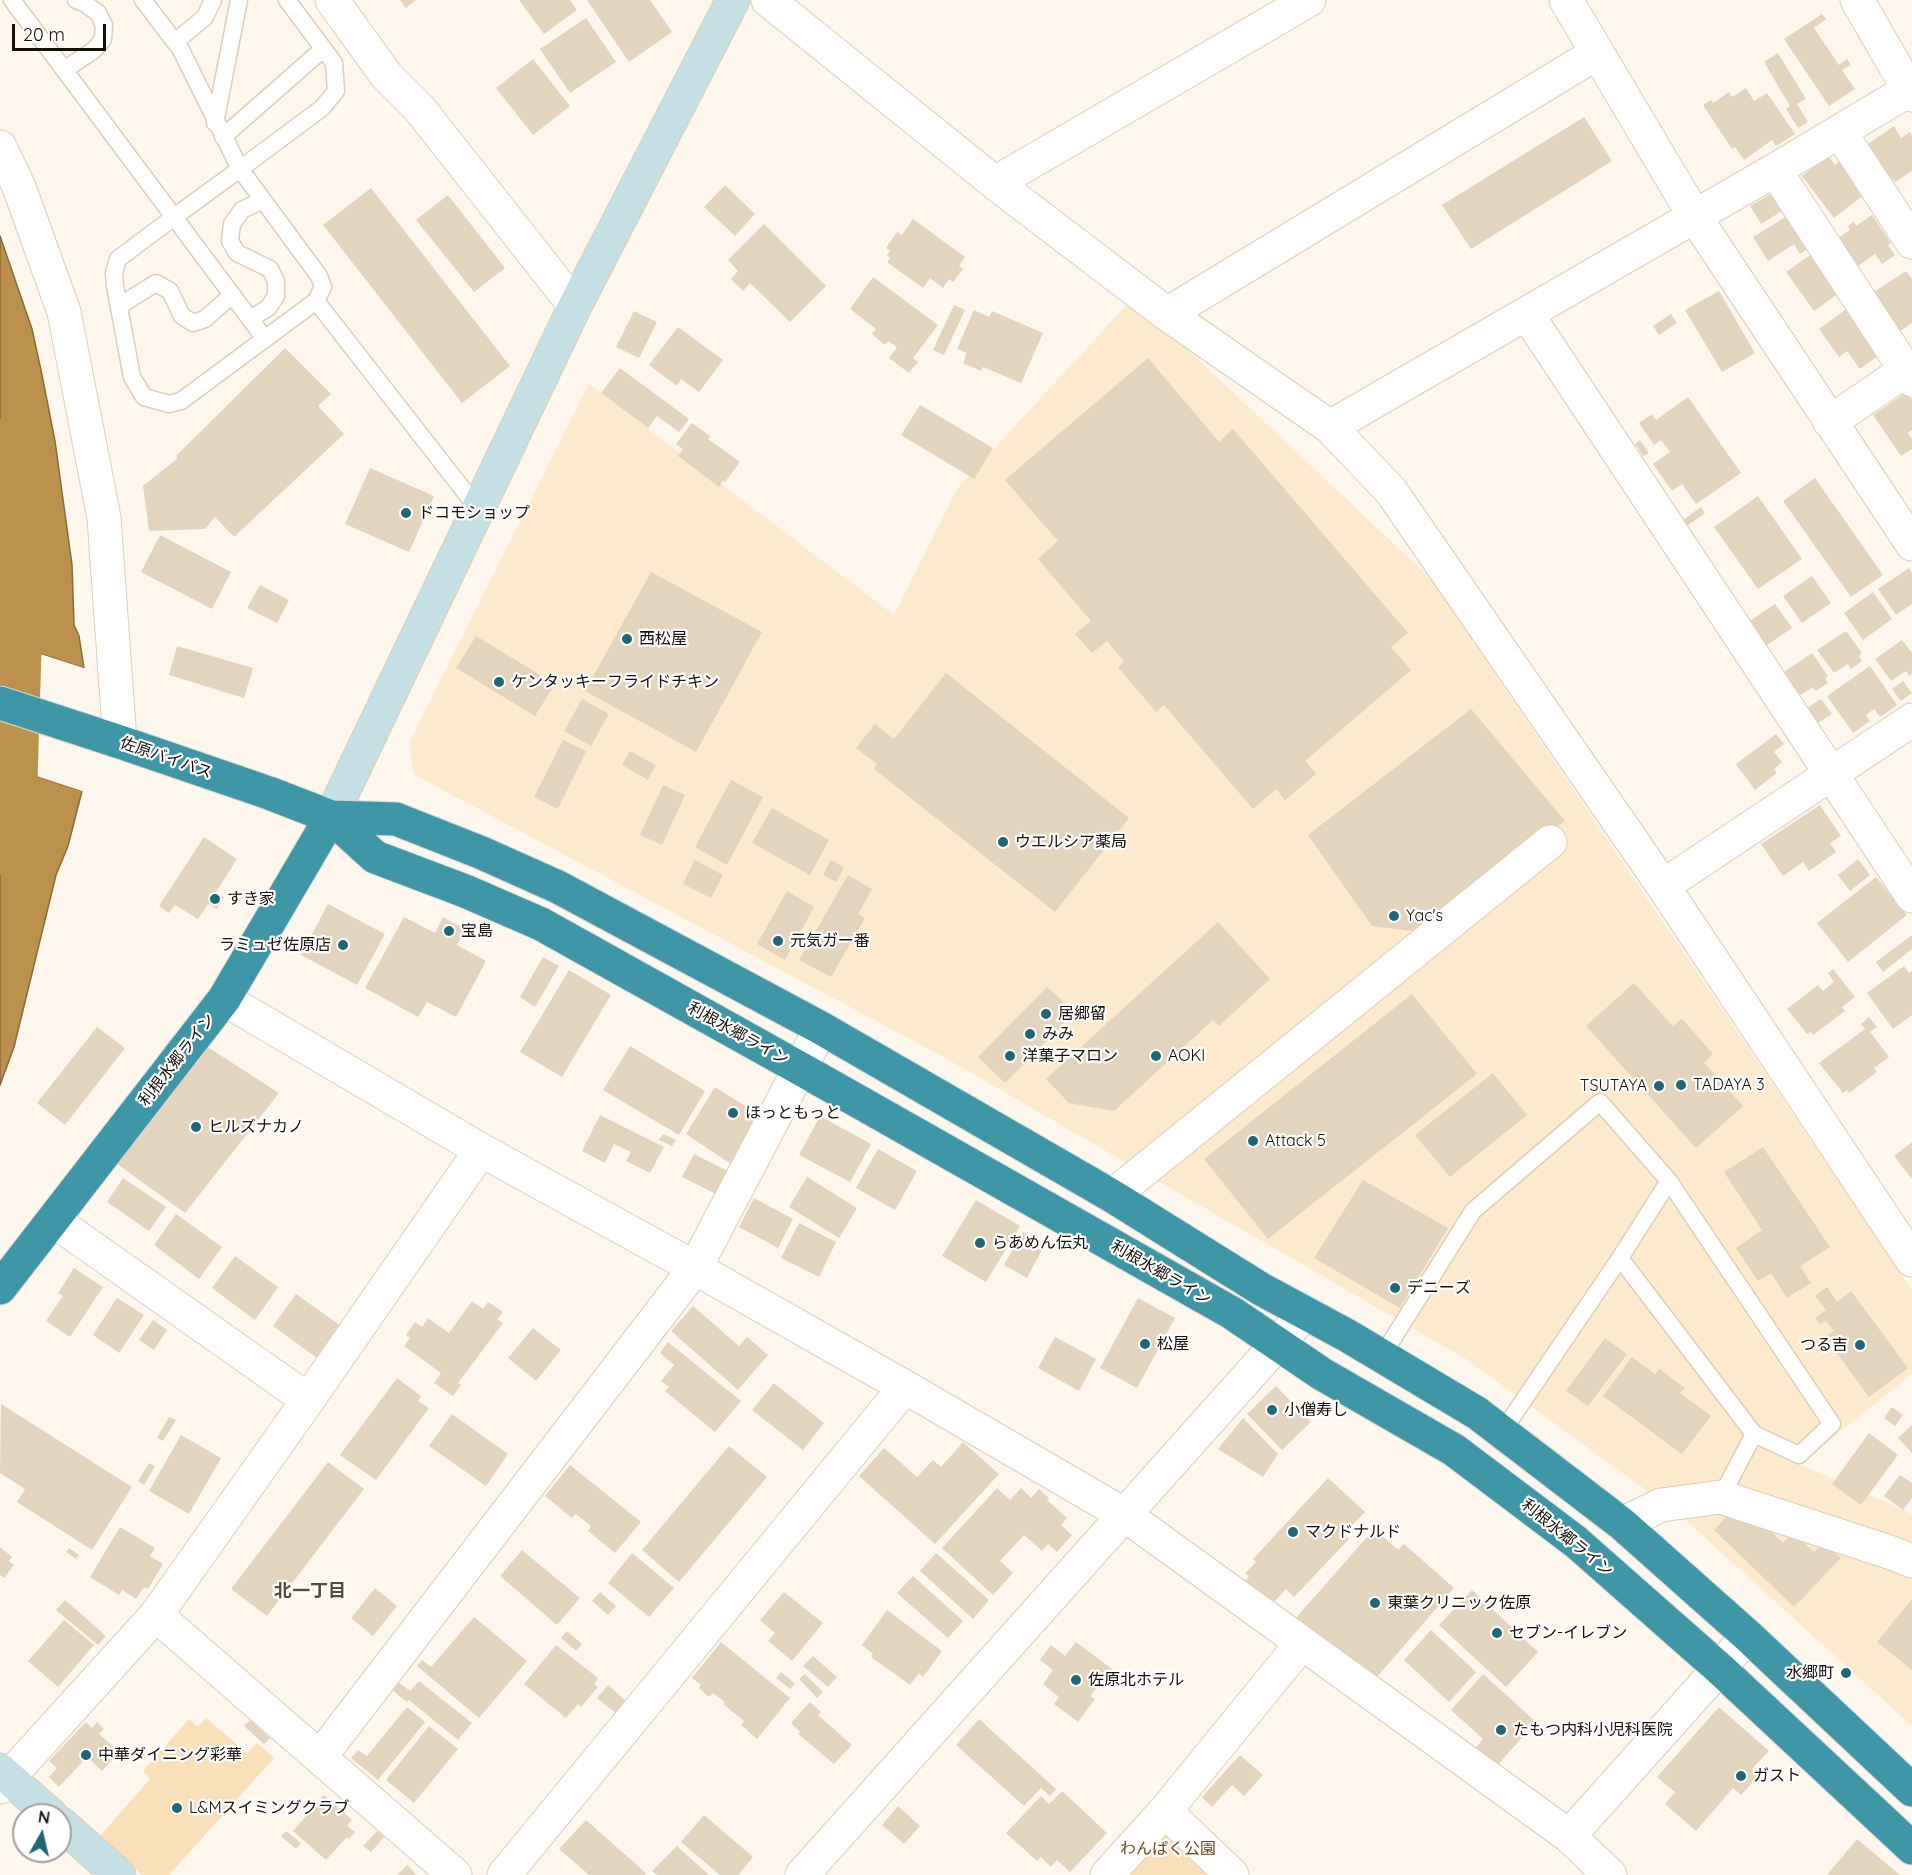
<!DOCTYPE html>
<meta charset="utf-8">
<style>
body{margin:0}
#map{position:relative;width:1912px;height:1875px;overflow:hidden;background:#fdf7ee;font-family:Quicksand,sans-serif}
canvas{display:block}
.north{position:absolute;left:12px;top:1803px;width:60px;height:60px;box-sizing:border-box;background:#fff;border:2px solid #a19f9c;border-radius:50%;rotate:8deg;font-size:16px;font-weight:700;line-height:24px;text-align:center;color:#151008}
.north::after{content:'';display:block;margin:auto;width:21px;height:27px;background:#1f6774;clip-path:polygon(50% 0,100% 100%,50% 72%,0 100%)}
.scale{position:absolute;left:12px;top:24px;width:94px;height:27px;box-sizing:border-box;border:3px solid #151008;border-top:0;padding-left:8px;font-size:18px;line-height:21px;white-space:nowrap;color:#151008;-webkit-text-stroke:4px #fff;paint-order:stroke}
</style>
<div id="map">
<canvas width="1912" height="1875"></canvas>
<div class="north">N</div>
<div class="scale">20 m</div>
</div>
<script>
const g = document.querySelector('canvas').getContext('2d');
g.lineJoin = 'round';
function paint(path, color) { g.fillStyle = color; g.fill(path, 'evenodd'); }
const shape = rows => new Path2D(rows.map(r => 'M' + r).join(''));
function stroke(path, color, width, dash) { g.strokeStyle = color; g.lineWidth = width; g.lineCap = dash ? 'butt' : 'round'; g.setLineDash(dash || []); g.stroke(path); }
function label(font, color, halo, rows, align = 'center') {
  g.font = font + ' Quicksand,"Noto Sans JP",sans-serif'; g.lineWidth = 4.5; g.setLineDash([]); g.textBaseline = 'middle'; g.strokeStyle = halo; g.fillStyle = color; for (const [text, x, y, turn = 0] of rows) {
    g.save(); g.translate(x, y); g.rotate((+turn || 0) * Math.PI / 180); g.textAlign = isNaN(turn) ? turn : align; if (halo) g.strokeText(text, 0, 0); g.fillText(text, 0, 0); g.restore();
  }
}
const built = shape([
 [1133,298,1431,579,1912,1290,1912,1374,1799,1464,1912,1514,1912,1726,1679,1514,1466,1359,940,1055,413,774,410,741,589,384,894,615,957,489]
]);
const green = shape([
 [206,1718,247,1753,257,1743,274,1758,169,1875,142,1875,99,1837,150,1779,143,1771,189,1719,198,1727],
 [1165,1811,1232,1875,1107,1875]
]);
const water = shape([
 [0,236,32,329,42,375,55,441,72,565,74,625,79,636,84,668,0,641,0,236],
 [0,764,82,791,68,846,56,875,14,1047,0,1085,0,764]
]);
const pier = shape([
 [0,641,87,669,83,671,0,644],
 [0,761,83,788,85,792,0,764]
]);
const river = shape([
 [0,447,10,507,14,617,8,813,0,846]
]);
const building = shape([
 [400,0,416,0,406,8],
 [519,0,570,0,577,10,544,34],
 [587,0,650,0,672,32,629,62],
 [1822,14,1826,19,1814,28,1839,65,1847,59,1851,65,1842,70,1855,89,1829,106,1784,39],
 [586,18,616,62,570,93,540,49],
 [1778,53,1806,99,1797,104,1808,122,1798,128,1786,109,1790,106,1764,62],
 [533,59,570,106,533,135,496,88],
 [1746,88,1754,101,1767,93,1795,134,1776,146,1772,140,1744,160,1735,147,1732,149,1703,105,1711,100,1713,103,1729,92,1732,97],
 [1584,117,1612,161,1471,249,1442,205],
 [1894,126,1901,138,1910,132,1912,136,1912,171,1895,182,1892,178,1888,181,1865,146],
 [1828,156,1835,165,1840,160,1866,193,1834,218,1802,176],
 [725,185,755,214,735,236,704,207],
 [371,188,510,366,462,403,323,225],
 [1776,191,1787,208,1761,224,1750,206],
 [448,195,505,268,474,292,416,220],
 [1792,213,1812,246,1800,254,1794,244,1768,261,1753,237],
 [1872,215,1891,243,1888,245,1895,255,1882,264,1875,254,1858,266,1838,238,1850,230,1848,226,1854,222,1856,226],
 [913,219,965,257,959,266,963,269,953,282,949,279,943,288,930,278,923,288,887,262,890,258,887,255,890,251,886,248,897,232,902,235],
 [764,224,826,286,790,322,750,283,743,291,731,279,738,271,728,260],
 [1816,251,1843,290,1814,311,1786,272],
 [1906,271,1912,279,1912,323,1900,331,1874,292],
 [873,277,938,325,913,358,918,362,909,373,889,358,897,347,888,341,885,345,872,334,876,329,850,309],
 [1719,291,1755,353,1722,372,1685,310],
 [954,305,965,310,944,355,933,350],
 [1849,307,1882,353,1860,369,1847,351,1839,357,1819,329],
 [974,310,989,317,992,311,1043,333,1021,383,983,367,981,371,963,363,967,353,957,349],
 [634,311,657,322,639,358,616,347],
 [1671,314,1677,323,1659,335,1653,326],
 [678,327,723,360,699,392,681,379,677,386,649,365],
 [285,348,331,394,318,406,344,434,234,537,215,517,205,529,149,531,143,486,178,458,176,456],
 [1148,358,1219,442,1233,429,1408,633,1391,647,1411,670,1305,761,1316,774,1285,800,1276,789,1253,809,1164,705,1156,712,1118,667,1124,661,1107,641,1092,653,1075,634,1091,621,1038,559,1058,541,1005,480],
 [620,368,689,419,679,432,657,416,648,428,601,393],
 [1907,392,1912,400,1912,430,1908,433,1912,439,1912,449,1901,456,1873,415],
 [1688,397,1741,473,1696,504,1682,484,1672,491,1653,464,1670,452,1661,440,1654,445,1639,423,1652,414,1656,420],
 [920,405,993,448,974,479,901,435],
 [692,423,710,436,708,439,740,462,725,482,723,480,719,487,678,456,683,449,676,444],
 [1640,440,1649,453,1643,456,1635,444],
 [370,468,434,496,409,552,345,524],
 [1815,478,1883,575,1851,597,1783,501],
 [1758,496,1802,559,1758,589,1714,527],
 [1701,507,1705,513,1687,526,1683,520],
 [160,535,231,572,212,609,141,572],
 [1909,568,1912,573,1912,604,1896,615,1878,589],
 [651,572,762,632,696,752,585,691],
 [1812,576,1831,603,1802,623,1783,596],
 [260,585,289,600,277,623,247,608],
 [1873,592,1892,619,1863,640,1844,613],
 [1775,604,1792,628,1767,645,1750,621],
 [1846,631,1862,653,1859,656,1862,661,1851,669,1848,664,1834,673,1817,650],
 [476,636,555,684,535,716,456,668],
 [1902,640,1912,653,1912,674,1909,676,1906,671,1891,681,1875,659],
 [177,646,253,668,244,698,169,675],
 [1812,653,1828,676,1825,678,1828,683,1816,691,1813,687,1800,695,1784,672],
 [1870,666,1897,705,1880,717,1874,709,1866,715,1870,721,1853,733,1827,696],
 [946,673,1129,818,1055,912,874,769,877,764,856,748,875,724,894,739],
 [1903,681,1912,693,1901,701,1892,689],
 [582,699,609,714,591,746,564,731],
 [1821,699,1832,714,1818,723,1807,708],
 [1471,709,1565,821,1411,931,1372,926,1308,835],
 [1776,734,1784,744,1774,752,1782,762,1774,769,1777,773,1755,790,1736,764],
 [563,740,586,751,558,809,534,797],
 [630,751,656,765,648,780,622,765],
 [731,780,763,797,727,865,695,847],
 [663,785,685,795,662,845,640,835],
 [1820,805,1841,836,1830,843,1836,852,1809,871,1803,862,1783,876,1761,844],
 [772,808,829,840,810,875,752,843],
 [204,837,237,859,216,892,224,897,217,909,208,904,198,919,175,905,169,913,159,906],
 [1858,859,1870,875,1850,891,1838,875],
 [695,860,723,875,711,898,683,884],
 [831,860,844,867,836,882,823,875],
 [848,875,872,889,858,914,865,918,831,977,799,960],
 [1876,877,1907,915,1848,962,1817,923],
 [787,891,814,907,785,960,757,944],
 [328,904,385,934,357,985,301,955],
 [404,917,435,933,443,917,466,930,457,945,486,961,456,1017,427,1002,418,1017,365,988],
 [1218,922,1270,979,1219,1026,1213,1020,1114,1111,1069,1103,1046,1079],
 [1912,935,1912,949,1883,972,1876,962],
 [543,957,559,966,535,1007,520,997],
 [1904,966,1909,973,1912,971,1912,1015,1893,1029,1867,993],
 [1833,969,1855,997,1842,1007,1845,1011,1813,1035,1811,1032,1807,1034,1787,1009,1818,985,1823,991,1834,982,1828,973],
 [569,970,611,995,562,1077,520,1052],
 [1634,983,1673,1026,1682,1019,1713,1054,1704,1063,1743,1106,1696,1148,1586,1026],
 [1047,987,1075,1012,1005,1083,978,1057],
 [1412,994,1477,1074,1268,1239,1204,1159],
 [1869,1017,1877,1027,1870,1032,1889,1057,1874,1068,1877,1072,1849,1093,1847,1090,1843,1093,1819,1063,1865,1029,1861,1024],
 [97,1027,125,1048,65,1125,37,1103],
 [203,1044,279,1093,185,1213,113,1161],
 [630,1046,705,1091,679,1135,603,1090],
 [1493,1073,1527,1115,1450,1177,1415,1135],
 [715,1087,761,1116,731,1164,686,1134],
 [600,1115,664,1147,650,1173,626,1161,631,1152,614,1144,605,1163,582,1151],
 [820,1116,871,1144,850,1182,799,1155],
 [663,1134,676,1140,672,1146,659,1140],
 [1912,1142,1912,1179,1894,1156],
 [1763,1147,1830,1247,1800,1266,1811,1283,1787,1298,1771,1273,1758,1281,1736,1248,1762,1230,1724,1172],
 [878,1149,917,1171,895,1210,856,1188],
 [694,1154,728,1171,716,1194,682,1177],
 [807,1177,857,1208,839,1238,789,1207],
 [123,1178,166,1207,149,1231,107,1202],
 [1363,1180,1448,1228,1400,1308,1314,1258],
 [754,1198,793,1219,778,1248,739,1227],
 [976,1200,1020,1226,986,1282,942,1256],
 [176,1214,222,1247,199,1279,154,1245],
 [799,1223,836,1242,819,1277,781,1258],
 [1023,1232,1045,1244,1027,1278,1004,1265],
 [235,1256,278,1287,255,1320,212,1288],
 [74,1268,103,1287,70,1337,46,1321,63,1296,58,1293],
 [1827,1287,1837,1302,1851,1291,1908,1368,1869,1397,1825,1337,1834,1331,1826,1321,1820,1324,1815,1318,1826,1310,1815,1296],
 [296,1294,341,1326,317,1358,273,1326],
 [117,1298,144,1315,119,1353,93,1335],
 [1138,1298,1175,1318,1137,1388,1100,1368],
 [472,1301,483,1309,488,1302,503,1312,497,1319,503,1323,458,1383,461,1385,453,1396,434,1383,441,1373,404,1346,410,1338,406,1335,415,1322,422,1327,428,1318,449,1333],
 [693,1306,739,1346,747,1337,768,1355,738,1390,671,1331],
 [153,1320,167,1330,154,1350,139,1340],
 [533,1328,561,1350,536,1381,508,1358],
 [1055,1337,1096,1359,1079,1391,1038,1368],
 [1605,1338,1627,1354,1588,1406,1566,1391],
 [668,1342,741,1401,715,1432,665,1391,669,1387,661,1381,674,1365,660,1353],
 [1632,1357,1655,1374,1659,1369,1685,1388,1680,1393,1711,1416,1682,1454,1603,1396],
 [397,1378,421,1396,418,1401,429,1408,376,1480,340,1455],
 [774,1383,824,1423,803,1450,752,1410],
 [1276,1386,1311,1422,1282,1450,1247,1414],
 [1,1404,132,1487,92,1550,17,1502,25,1489,0,1473],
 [1892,1407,1903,1415,1895,1426,1884,1418],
 [452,1414,508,1454,486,1486,429,1446],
 [169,1417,176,1420,163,1441,157,1438],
 [1243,1418,1278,1454,1263,1477,1218,1449],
 [1912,1425,1912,1453,1898,1438],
 [1869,1433,1898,1455,1861,1505,1832,1484],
 [181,1435,221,1458,189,1514,149,1491],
 [963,1442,999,1474,935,1544,859,1476,884,1448,917,1477,933,1460,941,1467],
 [729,1446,767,1477,679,1582,642,1550],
 [328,1462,364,1489,267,1616,231,1589],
 [149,1463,155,1466,144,1485,138,1481],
 [570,1465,641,1522,615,1553,588,1531,591,1526,576,1514,572,1518,545,1496],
 [1900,1475,1912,1483,1912,1498,1903,1510,1884,1496],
 [1328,1478,1365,1512,1344,1534,1349,1539,1294,1597,1286,1589,1269,1607,1243,1583,1249,1577,1245,1573,1256,1562,1253,1559],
 [997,1488,1010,1500,1021,1488,1031,1498,1039,1489,1049,1498,1047,1500,1067,1518,1061,1525,1072,1535,1057,1552,1048,1544,1042,1551,1024,1535,1000,1561,1013,1573,993,1595,942,1548],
 [1736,1507,1759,1519,1783,1543,1793,1532,1814,1552,1823,1542,1841,1558,1794,1607,1714,1530],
 [120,1527,155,1548,150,1556,163,1564,148,1589,144,1587,136,1599,122,1590,119,1595,90,1577],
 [1374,1529,1398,1550,1404,1544,1454,1588,1370,1685,1295,1619],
 [0,1547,12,1557,9,1561,14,1565,4,1578,0,1575],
 [69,1548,79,1555,76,1559,66,1552],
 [522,1550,580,1598,557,1625,500,1576],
 [632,1553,674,1588,649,1617,608,1583],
 [936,1553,989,1600,973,1619,920,1571],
 [913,1576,963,1621,948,1638,897,1593],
 [375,1588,397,1606,373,1636,351,1618],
 [1472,1590,1538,1652,1506,1687,1439,1625],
 [600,1592,616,1606,608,1615,592,1601],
 [784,1592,823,1623,792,1661,768,1641,775,1633,760,1620],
 [1912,1599,1912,1670,1877,1642],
 [65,1600,106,1636,98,1645,56,1610],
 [887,1610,942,1651,923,1677,919,1673,910,1685,871,1657,873,1654,862,1645],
 [474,1617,527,1661,479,1718,417,1666,422,1660,431,1667],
 [64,1620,94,1645,58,1687,28,1661],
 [1431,1630,1476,1672,1449,1702,1404,1660],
 [567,1631,582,1644,576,1651,561,1638],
 [721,1642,790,1698,757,1739,741,1725,744,1721,723,1704,725,1702,713,1693,709,1697,699,1688,701,1685,692,1678],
 [1076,1642,1116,1672,1106,1685,1101,1682,1090,1696,1095,1699,1078,1722,1054,1704,1059,1697,1043,1684,1053,1670,1040,1660,1051,1645,1065,1656],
 [556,1645,598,1678,594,1684,598,1687,581,1707,578,1704,566,1718,524,1684],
 [813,1656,837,1677,828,1687,803,1666],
 [781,1672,795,1684,790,1689,776,1678],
 [805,1674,823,1692,817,1698,799,1679],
 [1483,1674,1536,1722,1494,1769,1473,1751,1483,1739,1451,1710],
 [419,1681,472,1723,458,1740,409,1700,407,1702,392,1690,398,1682,410,1691],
 [608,1685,627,1702,617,1714,597,1698],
 [810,1702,821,1712,818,1715,852,1745,834,1764,798,1734,800,1732,791,1723],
 [407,1707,425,1722,378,1780,351,1758,358,1750,367,1756],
 [1719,1707,1769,1751,1752,1769,1759,1775,1741,1795,1733,1788,1696,1831,1665,1804,1675,1792,1657,1777],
 [979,1719,1056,1789,1050,1796,1041,1788,1024,1806,956,1745],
 [250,1720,270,1738,264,1744,244,1726],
 [86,1722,92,1728,97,1722,104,1729,99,1734,119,1752,102,1771,87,1757,59,1787,49,1777,57,1768,49,1761],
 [429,1726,458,1749,414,1803,386,1780],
 [1240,1755,1263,1775,1244,1796,1232,1785,1212,1807,1202,1797],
 [1062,1791,1107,1833,1070,1872,1057,1860,1051,1867,1041,1857,1037,1861,1006,1833,1041,1796,1049,1804],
 [324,1795,352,1820,347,1826,355,1832,349,1839,347,1837,326,1860,293,1831],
 [898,1806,920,1826,904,1844,882,1825],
 [704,1815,753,1857,738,1875,720,1875,681,1842],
 [586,1820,646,1873,645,1875,589,1875,559,1849],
 [286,1831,301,1843,296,1849,281,1836],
 [377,1831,384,1837,371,1852,363,1846],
 [1857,1839,1900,1875,1827,1875],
 [677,1846,709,1875,657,1875,652,1871],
 [407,1865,417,1875,397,1875]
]);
const lane = shape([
 [12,0,174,217,118,259,114,273,115,286,132,377,144,397,169,404,181,401,316,301,323,287,319,276,240,169,322,108,336,91,334,63,287,0],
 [143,0,181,50,240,169,174,217,265,339],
 [175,42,205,17,213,0],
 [64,70,94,50,103,39,104,25,98,13,84,3,76,0],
 [215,123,239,0],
 [223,137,323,49],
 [316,301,479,510],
 [119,306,156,283,170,291,182,316,193,323,205,319,232,295],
 [250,319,268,308,276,296,276,281,270,269,237,253,230,241,232,224,242,210,263,200],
 [1620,1258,1754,1434],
 [1382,1356,1473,1211,1600,1102,1669,1181,1832,1424,1799,1455,1754,1434,1721,1497],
 [1502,1432,1620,1258,1669,1181]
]);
const street = shape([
 [332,0,386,75,419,108,575,306],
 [768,0,995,183,1167,314,1330,427,1391,491,1663,886,1912,1260],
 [1566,0,1695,217,1912,544],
 [1857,0,1912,95],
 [1840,132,1912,242],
 [0,147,19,187,64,312,104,518,120,742],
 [1775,170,1912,380],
 [995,183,1309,0],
 [1167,314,1597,53],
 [1527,314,1912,896],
 [1830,422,1912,366],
 [1330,427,1775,170,1909,90],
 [1663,886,1912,720],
 [481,1150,695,1268,905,1387,1125,1515,1569,1836,1610,1875],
 [1112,1196,1550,842],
 [53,1220,308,1400],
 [1622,1524,1661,1505,1721,1497,1892,1553,1912,1561],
 [156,1615,455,1875],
 [320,1757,695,1268,821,1028],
 [0,1787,156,1615,308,1400,481,1150,224,999],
 [1165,1811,1232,1875],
 [1569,1836,1748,1636],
 [504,1875,905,1387],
 [802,1875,1305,1313],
 [1107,1875,1165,1811,1302,1643]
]);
const secondary = shape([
 [331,817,575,306,733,0],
 [0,1770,51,1815],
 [60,1823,119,1875]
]);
const highway = shape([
 [0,703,120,742,269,793,331,817,396,819,482,853,558,887,821,1028,1112,1196,1261,1289,1348,1336,1477,1413,1622,1524,1748,1636,1912,1790],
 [331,817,375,857,465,891,541,924,801,1069,1232,1313,1322,1374,1454,1450,1576,1542,1720,1669,1912,1848],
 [0,1288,224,999,331,817]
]);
const markers = [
 [406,513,6,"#1f6774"],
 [627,639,6,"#1f6774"],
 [499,682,6,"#1f6774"],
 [1003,842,6,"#1f6774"],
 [215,899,6,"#1f6774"],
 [1394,916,6,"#1f6774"],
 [449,931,6,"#1f6774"],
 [778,941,6,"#1f6774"],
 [343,945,6,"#1f6774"],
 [1046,1014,6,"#1f6774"],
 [1030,1034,6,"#1f6774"],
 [1010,1056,6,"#1f6774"],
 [1156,1056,6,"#1f6774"],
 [1681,1085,6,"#1f6774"],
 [1659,1086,6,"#1f6774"],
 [733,1113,6,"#1f6774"],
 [196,1127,6,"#1f6774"],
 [1253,1141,6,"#1f6774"],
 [980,1243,6,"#1f6774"],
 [1395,1288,6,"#1f6774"],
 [1145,1344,6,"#1f6774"],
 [1860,1345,6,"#1f6774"],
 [1272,1410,6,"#1f6774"],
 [1293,1532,6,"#1f6774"],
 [1375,1603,6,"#1f6774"],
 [1497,1633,6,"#1f6774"],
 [1846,1673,6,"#1f6774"],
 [1076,1680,6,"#1f6774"],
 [1501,1730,6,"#1f6774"],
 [86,1755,6,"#1f6774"],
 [1741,1776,6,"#1f6774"],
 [177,1808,6,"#1f6774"]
];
const poiNames = [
 ["ドコモショップ",418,513],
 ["西松屋",639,639],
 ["ケンタッキーフライドチキン",511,682],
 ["ウエルシア薬局",1015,842],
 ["すき家",227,899],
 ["Yac's",1406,916],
 ["宝島",461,931],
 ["元気ガー番",790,941],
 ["ラミュゼ佐原店",331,945,"right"],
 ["居郷留",1058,1014],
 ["みみ",1042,1034],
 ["洋菓子マロン",1022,1056],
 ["AOKI",1168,1056],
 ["TADAYA 3",1693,1085],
 ["TSUTAYA",1647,1086,"right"],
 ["ほっともっと",745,1113],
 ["ヒルズナカノ",208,1127],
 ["Attack 5",1265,1141],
 ["らあめん伝丸",992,1243],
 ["デニーズ",1407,1288],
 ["松屋",1157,1344],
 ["つる吉",1848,1345,"right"],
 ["小僧寿し",1284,1410],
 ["マクドナルド",1305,1532],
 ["東葉クリニック佐原",1387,1603],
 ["セブン-イレブン",1509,1633],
 ["水郷町",1834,1673,"right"],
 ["佐原北ホテル",1088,1680],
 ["たもつ内科小児科医院",1513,1730],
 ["中華ダイニング彩華",98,1755],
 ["ガスト",1753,1776],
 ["L&Mスイミングクラブ",189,1808]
];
const streetNames = [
 ["佐原バイパス",166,758,19],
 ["利根水郷ライン",738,1034,29],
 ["利根水郷ライン",177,1060,-52],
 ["利根水郷ライン",1161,1273,30],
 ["利根水郷ライン",1567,1538,39]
];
const parkNames = [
 ["わんぱく公園",1168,1849]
];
const neighbourhoodNames = [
 ["北一丁目",310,1592]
];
paint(built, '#feeacd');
paint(green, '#fae0b9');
paint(water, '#bc914e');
stroke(water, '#8a6a39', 1.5);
paint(pier, '#fdf7ee');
stroke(river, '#bc914e', 57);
paint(building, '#e3d4be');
stroke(lane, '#ddceb8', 19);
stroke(street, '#ddceb8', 35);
stroke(secondary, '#ddceb8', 35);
stroke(highway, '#d5d4d3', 35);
stroke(lane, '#fff', 16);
stroke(street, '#fff', 33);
stroke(secondary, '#c5e0e5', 33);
stroke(highway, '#3e96a7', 33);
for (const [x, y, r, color] of markers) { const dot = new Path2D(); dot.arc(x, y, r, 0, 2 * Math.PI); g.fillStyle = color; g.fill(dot); stroke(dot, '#fff', 2); }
label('16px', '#151008', '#fff', poiNames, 'left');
label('16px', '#151008', '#fff', streetNames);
label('16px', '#694b17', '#fff', parkNames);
label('bold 18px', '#564936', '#fff', neighbourhoodNames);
</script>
